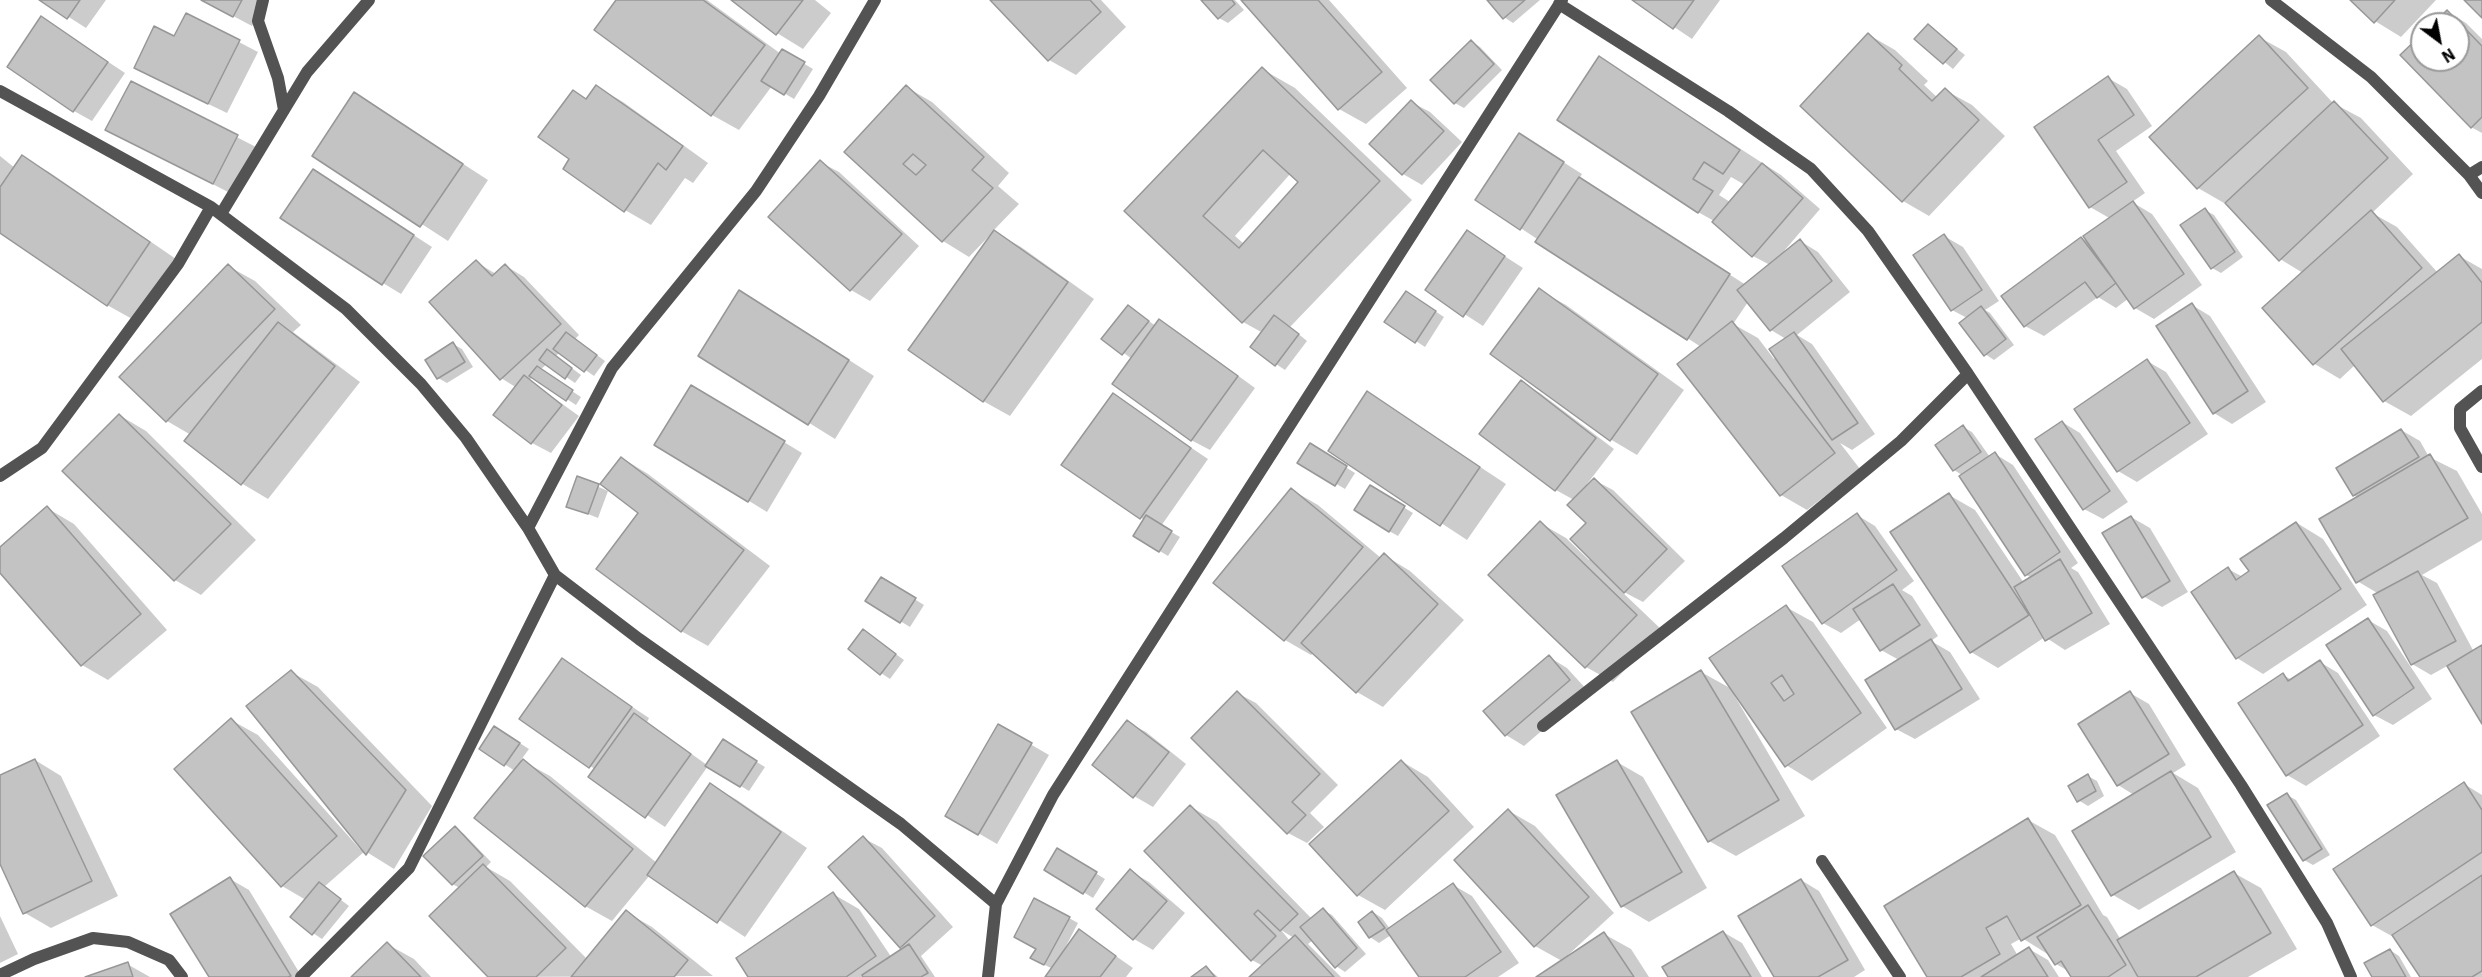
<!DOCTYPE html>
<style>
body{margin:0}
#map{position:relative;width:2482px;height:977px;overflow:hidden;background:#fff;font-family:"IBM Plex Sans",sans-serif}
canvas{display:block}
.north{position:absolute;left:2410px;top:12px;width:60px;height:60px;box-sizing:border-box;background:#fff;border:2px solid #999;border-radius:50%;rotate:148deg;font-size:16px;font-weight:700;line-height:24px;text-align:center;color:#000}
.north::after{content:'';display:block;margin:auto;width:21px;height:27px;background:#000;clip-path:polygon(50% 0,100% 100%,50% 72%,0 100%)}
</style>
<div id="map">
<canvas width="2482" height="977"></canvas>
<div class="north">N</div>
</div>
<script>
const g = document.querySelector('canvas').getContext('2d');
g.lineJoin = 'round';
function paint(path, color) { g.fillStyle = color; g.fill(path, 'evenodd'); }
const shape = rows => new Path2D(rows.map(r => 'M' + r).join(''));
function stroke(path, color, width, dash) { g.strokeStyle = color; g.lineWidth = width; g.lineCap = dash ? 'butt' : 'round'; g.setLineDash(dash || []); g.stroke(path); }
const shadow = shape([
 [42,0,106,0,86,28],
 [203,0,266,0,252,26],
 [618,0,707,0,781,54,783,51,813,69,794,99,772,86,739,130,712,115,596,30],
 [734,0,815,0,831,13,803,49,777,33],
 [993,0,1101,0,1126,27,1076,75,1049,60],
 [1203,0,1235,0,1244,10,1228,23,1219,18],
 [1243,0,1329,0,1407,88,1366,124,1339,109],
 [1489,0,1540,0,1513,23,1504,17],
 [1634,0,1720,0,1692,39],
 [2352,0,2436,0,2401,37,2375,21],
 [2448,12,2466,23,2482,39,2482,133,2471,127,2402,55,2422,36,2422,60,2458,60,2458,24,2435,24],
 [187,15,258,52,227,113,154,78],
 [42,18,125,73,92,121,74,111],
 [1928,26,1965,55,1953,69,1916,39],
 [1869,35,1895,50,1928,81,1924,85,1938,98,1945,90,1972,105,2005,136,1929,216,1903,201],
 [2259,37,2286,52,2333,103,2361,118,2413,174,2372,213,2397,227,2438,273,2459,256,2482,269,2482,359,2411,416,2384,401,2355,365,2340,379,2313,363,2303,273,2280,259,2226,202,2224,203,2198,188],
 [1471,41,1480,47,1502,70,1464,108,1455,103],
 [1600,58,1781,175,1820,209,1784,251,1800,241,1818,252,1850,292,1797,335,1812,344,1875,434,1852,450,1840,443,1860,469,1807,510,1781,495,1701,347,1478,200,1538,146,1582,174,1579,179,1746,285,1770,265,1753,256,1714,221,1698,212],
 [1731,177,1745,185,1730,202,1719,195],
 [1748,302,1771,330,1786,339,1774,359,1758,338,1733,324],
 [1262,69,1295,88,1412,200,1290,327,1307,341,1285,370,1276,364,1263,333,1243,322,1126,211],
 [1291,173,1300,182,1244,244,1235,236],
 [2108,78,2127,89,2152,126,2116,151,2145,193,2132,202,2152,214,2202,285,2154,319,2135,308,2129,298,2116,308,2098,297,2044,336,2025,326,2081,238,2092,245,2111,219,2090,207,2036,127],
 [131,83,256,147,232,194,107,130],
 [597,87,623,102,708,163,693,183,685,178,651,225,625,210,571,158,587,100],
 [906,87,932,102,1009,173,998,186,1019,204,993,231,1021,247,1094,299,1010,416,983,401,992,236,990,235,969,257,943,241,846,152],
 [355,94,488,180,448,241,315,155],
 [1411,102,1430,112,1462,142,1422,185,1403,174,1371,144],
 [0,156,15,168,23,157,49,172,176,259,134,320,107,305,0,231],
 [820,162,839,172,919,246,870,301,851,290,770,217],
 [332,182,432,247,401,294,383,283],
 [2205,210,2214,215,2243,257,2221,273,2212,268],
 [1467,232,1523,268,1483,326,1427,290],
 [1944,236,1963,247,1999,301,1985,310,1990,313,2014,345,1994,360,1985,354,1967,318,1952,310],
 [476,262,496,274,506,266,524,277,579,335,575,339,605,361,594,376,560,352,556,356,581,375,575,383,547,364,540,370,581,397,576,405,533,377,529,380,579,416,551,453,532,443,496,415,517,388,501,378],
 [228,266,255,281,301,325,293,332,360,382,268,499,241,483,191,435,167,421],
 [1539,290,1566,305,1684,390,1637,455,1610,439],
 [1415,298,1444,317,1425,347,1416,341],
 [2192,305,2210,316,2266,402,2232,424,2214,413],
 [766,307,874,376,835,439,700,355],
 [1128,307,1156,326,1160,321,1178,332,1255,388,1210,450,1191,440,1132,359,1103,338],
 [453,344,462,349,473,367,447,383,438,378],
 [2147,361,2166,372,2208,434,2137,482,2118,471],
 [1521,382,1540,393,1614,449,1587,484,1589,485,1594,480,1613,490,1685,561,1643,602,1620,590,1663,631,1613,682,1586,667,1490,575,1540,523,1566,538,1589,560,1591,558,1588,523,1574,500,1556,490],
 [1368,393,1506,484,1467,540,1330,450],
 [1113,395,1208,459,1161,526,1180,537,1168,556,1135,536,1145,520,1141,518],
 [710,397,802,453,767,512,656,444],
 [119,415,146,431,256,540,201,595,175,580],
 [2062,422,2080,433,2128,502,2103,519,2084,509],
 [1963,427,1972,432,1990,457,1995,454,2013,465,2078,563,2071,568,2078,572,2110,624,2065,650,2045,637,1998,668,1971,652,1949,495,1975,510,2024,583,2032,578,2026,575,1962,475,1954,470],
 [2401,430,2420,441,2429,457,2457,471,2482,514,2482,540,2422,575,2437,583,2474,652,2482,647,2482,721,2449,665,2431,675,2412,664,2379,594,2357,581,2358,498,2354,495],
 [1310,445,1355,473,1345,489,1299,462],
 [622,458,648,474,770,566,708,646,681,631],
 [578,478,608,491,598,518,568,506],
 [1370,487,1413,513,1398,536,1389,531],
 [1292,490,1318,505,1381,558,1384,555,1410,571,1464,620,1383,707,1357,692,1314,652,1311,655,1285,640,1215,582],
 [47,508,74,524,167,630,108,680,82,665,0,571,0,549],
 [1857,515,1875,526,1914,581,1902,590,1912,596,1938,636,1931,641,1950,652,1980,699,1915,739,1896,729,1899,660,1881,650,1861,619,1841,633,1823,623],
 [2131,517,2150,528,2188,592,2162,607,2143,596],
 [2297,523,2323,539,2367,605,2263,674,2237,658,2228,569,2243,577,2251,572],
 [882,579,924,605,910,627,867,601],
 [1786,607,1813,622,1887,728,1812,781,1786,765,1711,659],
 [2368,620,2387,631,2432,699,2393,725,2374,715],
 [864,631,904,660,890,679,881,673],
 [1549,657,1567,668,1588,691,1524,746,1506,735],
 [562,660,649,718,647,722,707,765,732,747,765,767,749,791,708,766,665,827,590,777,595,769,590,766],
 [2320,662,2338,673,2380,736,2306,786,2287,775,2283,675,2292,680],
 [291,672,318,687,432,806,394,869,365,851,324,887,349,906,322,939,313,933,306,900,282,886,231,720,258,735,360,849,362,847],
 [1701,672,1730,688,1805,816,1736,856,1709,841],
 [1237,693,1256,703,1338,785,1310,813,1324,827,1307,843,1288,833],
 [2130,693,2149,704,2186,765,2173,773,2198,788,2236,852,2139,910,2113,895,2074,831,2134,795,2118,785],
 [1127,722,1146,732,1186,764,1153,807,1134,796],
 [999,726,1049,755,997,844,947,815],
 [504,733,529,749,521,760,550,776,657,863,711,785,737,800,807,848,745,937,650,875,612,921,585,906,515,771,481,749],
 [35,760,61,776,118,896,51,928,25,913,0,860,0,777],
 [1401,761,1428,777,1474,827,1385,910,1358,895],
 [1617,762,1643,777,1707,888,1649,922,1622,906,1558,796],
 [2088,776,2097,781,2104,796,2088,806,2078,800],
 [2464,784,2482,795,2482,977,2422,977,2397,939,2372,925],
 [2287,795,2296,800,2330,855,2313,865,2304,860],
 [1191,807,1217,822,1312,919,1323,910,1332,915,1366,954,1345,972,1336,966,1313,940,1308,944,1341,977,1251,977,1263,966,1252,960],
 [1281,930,1294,938,1290,941],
 [1509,811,1535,826,1614,913,1568,955,1569,957,1604,934,1631,949,1649,977,1539,977,1562,961,1535,946,1456,860],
 [2028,820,2055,835,2103,915,2107,917,2121,940,2234,873,2261,888,2297,949,2248,977,2073,977,2070,972,2056,964,2049,955,2022,938,2011,944,2018,956,2029,949,2048,960,2059,977,1929,977],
 [455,828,464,834,491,862,486,867,510,881,587,959,626,912,652,927,713,976,490,977,460,888,452,884],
 [863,838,882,848,953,927,921,956,935,977,750,977,833,894,859,909,892,958,905,949,901,946],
 [1058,850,1105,879,1093,898,1046,869],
 [1130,871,1149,882,1185,913,1153,950,1134,939,1098,908],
 [230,879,249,890,302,977,211,977],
 [1801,880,1819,891,1865,970,1854,977,1775,977],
 [1453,885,1472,896,1519,963,1498,977,1421,977,1391,935,1379,943,1370,937,1360,922,1373,912,1382,918,1390,929],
 [0,916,18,954,0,963],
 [1069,918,1078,923,1064,950,1065,951,1080,931,1133,968,1126,977,1047,977,1053,969,1041,963],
 [1723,932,1742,943,1762,977,1670,977],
 [387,944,414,959,431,977,353,977],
 [2390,950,2399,956,2411,977,2374,977],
 [127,964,150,977,90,977],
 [1206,967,1218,977,1193,977]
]);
const building = shape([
 [39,0,80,0,67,19,39,0],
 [201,0,242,0,233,17,201,0],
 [616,0,703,0,765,45,711,116,594,30,616,0],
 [731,0,803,0,776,35,731,0],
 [990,0,1090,0,1101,12,1048,61,990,0],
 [1201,0,1232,0,1235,4,1218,19,1201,0],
 [1241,0,1318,0,1382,72,1338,110,1241,0],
 [1487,0,1525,0,1503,19,1487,0],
 [1632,0,1694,0,1673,29,1632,0],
 [2350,0,2395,0,2374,23,2350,0],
 [2464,0,2482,0,2482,18,2464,0],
 [2447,10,2482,46,2482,117,2471,128,2400,55,2422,34,2422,60,2458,60,2458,24,2433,24,2447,10],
 [186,13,240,40,208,104,134,68,154,26,174,36,186,13],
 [41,16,108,62,73,112,7,67,41,16],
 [1928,24,1957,49,1943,64,1914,39,1928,24],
 [1868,33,1902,65,1899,69,1932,101,1945,88,1979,120,1902,202,1800,106,1868,33],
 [2259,35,2308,88,2197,189,2149,137,2259,35],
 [1471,40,1494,64,1454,104,1430,80,1471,40],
 [782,49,805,62,784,95,761,81,782,49],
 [1599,56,1740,150,1723,174,1704,162,1693,179,1713,191,1698,213,1557,120,1599,56],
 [1262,67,1380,181,1242,323,1124,211,1262,67],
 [1263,150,1298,182,1239,248,1203,216,1263,150],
 [2108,76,2134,115,2098,140,2127,182,2089,208,2034,127,2108,76],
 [131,81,238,135,213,184,105,130,131,81],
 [596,85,683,146,666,170,658,163,624,212,563,169,569,159,538,137,573,90,586,99,596,85],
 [906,85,984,157,972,170,993,188,942,242,844,152,906,85],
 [913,154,926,165,916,175,903,164,913,154],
 [354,92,463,164,420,227,312,156,354,92],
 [1411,100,1444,131,1402,175,1369,144,1411,100],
 [2334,101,2388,158,2279,261,2225,203,2334,101],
 [1519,133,1564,162,1520,230,1475,200,1519,133],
 [22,155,150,242,107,306,0,233,0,187,22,155],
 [820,160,902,234,850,291,768,217,820,160],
 [1762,163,1803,198,1752,257,1712,222,1762,163],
 [313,169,414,235,382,285,280,218,313,169],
 [1579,177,1730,274,1687,340,1535,242,1579,177],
 [2133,201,2184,274,2134,309,2083,236,2133,201],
 [2205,208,2235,252,2211,269,2180,225,2205,208],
 [2371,210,2422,268,2313,365,2262,308,2371,210],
 [994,230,1068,282,983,402,908,350,994,230],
 [1467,230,1505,256,1463,317,1425,290,1467,230],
 [1944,234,1982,290,1951,311,1913,255,1944,234],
 [2081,237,2116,283,2097,298,2085,282,2024,327,2001,296,2081,237],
 [1800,239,1832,281,1770,331,1737,290,1800,239],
 [2459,254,2482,283,2482,322,2383,402,2341,349,2459,254],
 [476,260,492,276,505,264,561,324,500,380,429,302,476,260],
 [228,264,275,309,166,422,119,377,228,264],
 [1539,288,1658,374,1610,441,1490,354,1539,288],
 [739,290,849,360,808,425,698,356,739,290],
 [1406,291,1436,311,1415,343,1384,322,1406,291],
 [2192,303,2248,391,2213,414,2156,326,2192,303],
 [1128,305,1149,321,1122,355,1101,339,1128,305],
 [1981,306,2006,339,1984,356,1959,323,1981,306],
 [1274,315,1299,334,1275,366,1250,347,1274,315],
 [1159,319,1238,376,1191,441,1112,384,1159,319],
 [1732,321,1835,453,1780,496,1677,364,1732,321],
 [278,322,335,366,241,485,184,441,278,322],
 [566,332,597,355,584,372,553,349,566,332],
 [1794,332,1858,423,1832,440,1769,349,1794,332],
 [453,342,465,362,437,379,425,360,453,342],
 [547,349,572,368,565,379,539,360,547,349],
 [2147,359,2190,423,2117,472,2074,409,2147,359],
 [537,366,573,390,566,401,529,376,537,366],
 [524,375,562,405,531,444,493,415,524,375],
 [1521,380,1596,438,1555,491,1479,434,1521,380],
 [691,385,785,441,748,502,654,445,691,385],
 [1367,391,1480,467,1440,526,1328,451,1367,391],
 [1113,393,1191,448,1140,519,1061,465,1113,393],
 [119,414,231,524,174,581,62,471,119,414],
 [2062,421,2110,491,2083,510,2035,439,2062,421],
 [1963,425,1981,452,1953,471,1935,445,1963,425],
 [2401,429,2419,457,2353,496,2336,468,2401,429],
 [1310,443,1347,466,1335,486,1297,463,1310,443],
 [1995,452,2060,552,2025,576,1959,476,1995,452],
 [2430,454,2468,518,2356,583,2319,519,2430,454],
 [621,457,744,550,681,632,596,569,638,513,600,484,621,457],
 [577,476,599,484,588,514,566,507,577,476],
 [1594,478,1667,549,1624,593,1570,539,1586,523,1567,505,1594,478],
 [1370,485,1405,506,1389,532,1354,510,1370,485],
 [1291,488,1363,547,1284,641,1213,583,1291,488],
 [1949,493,2029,615,1970,653,1890,532,1949,493],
 [47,506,141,614,81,666,0,573,0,547,47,506],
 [1857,513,1897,570,1822,624,1782,566,1857,513],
 [1146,515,1172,531,1159,552,1133,536,1146,515],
 [2131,516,2170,581,2142,598,2102,533,2131,516],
 [1540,521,1637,615,1585,668,1488,575,1540,521],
 [2296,522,2341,589,2236,659,2191,592,2228,567,2236,580,2249,571,2240,559,2296,522],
 [1384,553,1438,604,1356,693,1301,643,1384,553],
 [2060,559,2092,613,2045,641,2014,587,2060,559],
 [2418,571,2456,641,2411,665,2373,595,2418,571],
 [881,577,916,598,900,623,865,601,881,577],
 [1893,584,1920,625,1880,651,1853,609,1893,584],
 [1786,605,1861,713,1785,767,1709,658,1786,605],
 [1782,675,1794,694,1784,701,1771,683,1782,675],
 [2368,618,2414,688,2373,716,2326,645,2368,618],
 [863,629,896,654,880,675,848,649,863,629],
 [1931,639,1962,689,1895,730,1865,680,1931,639],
 [2482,645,2482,724,2447,666,2482,645],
 [1549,655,1570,680,1505,736,1483,711,1549,655],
 [562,658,632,707,589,768,519,719,562,658],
 [2320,660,2363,725,2286,776,2238,703,2283,673,2288,681,2320,660],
 [291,670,406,790,366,855,246,706,291,670],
 [1701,670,1779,800,1708,842,1631,712,1701,670],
 [1237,691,1320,774,1292,802,1306,815,1287,834,1191,738,1237,691],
 [2130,691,2169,754,2117,786,2078,724,2130,691],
 [634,713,691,754,645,818,588,777,634,713],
 [231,718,337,836,281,887,174,769,231,718],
 [1127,720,1169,752,1133,798,1092,765,1127,720],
 [998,724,1032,743,978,835,945,816,998,724],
 [494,726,520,743,504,766,479,749,494,726],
 [723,739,757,761,740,787,705,766,723,739],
 [35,759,92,881,23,914,0,864,0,775,35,759],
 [523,759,633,849,585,907,474,818,523,759],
 [1401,760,1449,811,1357,896,1309,844,1401,760],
 [1617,760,1682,872,1621,907,1556,795,1617,760],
 [2171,771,2211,837,2111,896,2072,831,2171,771],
 [2088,774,2096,791,2077,802,2068,786,2088,774],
 [2464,782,2482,810,2482,852,2371,926,2333,869,2464,782],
 [710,783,781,832,717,923,647,875,710,783],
 [2287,793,2322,849,2303,861,2267,805,2287,793],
 [1190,805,1298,914,1280,931,1258,910,1254,914,1276,936,1251,961,1144,851,1190,805],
 [1508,809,1589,897,1534,947,1454,860,1508,809],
 [2028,818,2081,905,2021,941,2007,916,1986,928,2000,954,1961,977,1927,977,1884,906,2028,818],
 [455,826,483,856,452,885,423,856,455,826],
 [863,836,935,916,900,948,828,867,863,836],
 [1057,848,1097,872,1083,894,1044,870,1057,848],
 [483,864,566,948,536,977,488,977,429,916,483,864],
 [1130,869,1167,901,1133,940,1096,909,1130,869],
 [2234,871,2271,933,2196,977,2138,977,2117,940,2234,871],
 [2482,875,2482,971,2472,977,2420,977,2392,935,2482,875],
 [230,877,291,976,288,977,209,977,170,914,230,877],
 [1801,879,1848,960,1818,977,1774,977,1738,916,1801,879],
 [319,882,341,899,312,935,290,917,319,882],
 [1453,883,1501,952,1465,977,1419,977,1386,930,1453,883],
 [833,892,876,956,846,977,748,977,736,958,833,892],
 [1034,898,1070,917,1044,965,1030,958,1036,949,1014,937,1034,898],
 [2088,905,2126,965,2108,977,2071,977,2061,961,2055,965,2037,937,2088,905],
 [1323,908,1357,948,1335,968,1300,927,1323,908],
 [626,910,688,960,674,977,571,977,626,910],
 [1372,911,1385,928,1369,938,1358,922,1372,911],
 [1079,929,1116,956,1100,977,1045,977,1079,929],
 [1723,931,1751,977,1668,977,1662,967,1723,931],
 [1604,932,1634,977,1536,977,1604,932],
 [1295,935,1334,977,1249,977,1295,935],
 [387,942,421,977,351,977,387,942],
 [909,944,928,973,921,977,863,977,862,975,909,944],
 [2029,947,2048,977,1981,977,2029,947],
 [2390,949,2406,977,2372,977,2364,963,2390,949],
 [128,962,133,977,85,977,128,962],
 [1206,966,1215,977,1191,977,1206,966]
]);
const minor = shape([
 [263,0,258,21,278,78,284,110],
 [2271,0,2371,77,2469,175,2482,193],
 [1559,4,1728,111,1811,169,1868,231,1968,374,2241,785,2327,923,2351,977],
 [0,91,211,207,346,309,421,384,466,438,528,528,555,575,639,639,901,824,996,904],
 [2469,175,2482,167],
 [221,214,307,72,369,0],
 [2482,391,2460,409,2460,428,2482,467],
 [0,476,42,448,178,264,211,207],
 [528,528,612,368,756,191,819,96,875,0],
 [1543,726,1784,538,1901,441,1968,374],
 [1822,861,1900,977],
 [0,975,34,959,93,938,128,942,169,960,182,977],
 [301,977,409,868,555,575],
 [988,977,996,904,1053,795,1562,0]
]);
paint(shadow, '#0003');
paint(building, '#c3c3c3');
stroke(building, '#979797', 1.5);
stroke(minor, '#535353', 12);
</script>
